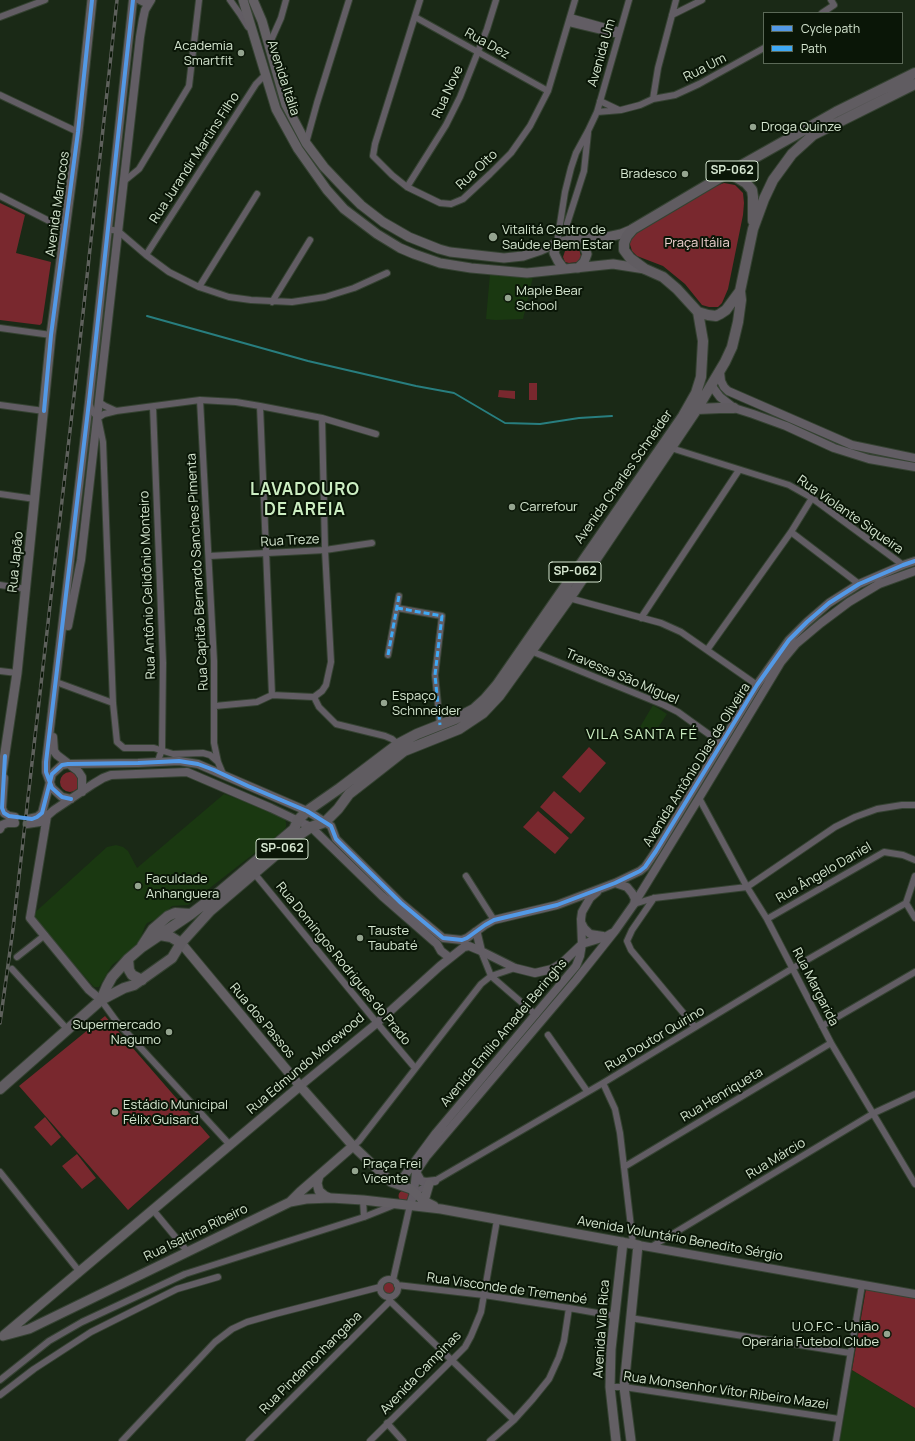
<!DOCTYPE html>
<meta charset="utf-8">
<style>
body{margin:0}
#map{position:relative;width:915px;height:1441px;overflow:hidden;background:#1a2916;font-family:Manrope,sans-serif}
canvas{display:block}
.legend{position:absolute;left:763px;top:12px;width:140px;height:52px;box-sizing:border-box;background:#0a1607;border:1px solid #5b6957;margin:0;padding:5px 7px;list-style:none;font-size:12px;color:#d5e6d0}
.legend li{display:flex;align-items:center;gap:8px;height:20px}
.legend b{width:20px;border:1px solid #5b6957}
</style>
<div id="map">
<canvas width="915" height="1441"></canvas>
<ul class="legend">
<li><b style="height:5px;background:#5399e6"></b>Cycle path</li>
<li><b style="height:5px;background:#3fa9f5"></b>Path</li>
</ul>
</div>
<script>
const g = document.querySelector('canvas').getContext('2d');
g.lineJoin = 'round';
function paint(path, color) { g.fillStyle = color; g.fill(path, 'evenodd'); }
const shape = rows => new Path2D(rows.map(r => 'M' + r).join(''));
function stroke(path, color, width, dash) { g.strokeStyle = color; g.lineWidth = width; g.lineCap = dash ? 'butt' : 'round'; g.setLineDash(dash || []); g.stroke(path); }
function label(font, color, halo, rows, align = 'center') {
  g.font = font + ' Manrope,sans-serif'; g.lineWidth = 4; g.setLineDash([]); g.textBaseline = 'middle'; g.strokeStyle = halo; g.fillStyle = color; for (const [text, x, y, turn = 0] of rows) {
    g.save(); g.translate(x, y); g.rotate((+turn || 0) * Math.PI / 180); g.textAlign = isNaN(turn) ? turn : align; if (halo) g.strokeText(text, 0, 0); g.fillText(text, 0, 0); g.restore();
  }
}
const built = shape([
 [490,274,533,277,523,319,495,320,486,319],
 [653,705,667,714,654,734,640,727],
 [224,794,278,813,285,818,286,823,286,827,283,831,188,905,172,906,161,917,147,923,145,926,138,945,112,965,99,987,94,987,31,916,107,847,116,845,123,847,128,851,137,868],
 [852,1370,915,1408,915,1441,840,1441]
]);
const green = shape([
 [724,183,735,185,743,193,744,203,743,215,728,289,722,303,718,307,709,307,702,305,685,284,663,266,637,256,632,251,629,241,636,230,708,189],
 [0,203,25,215,16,253,51,262,42,323,40,325,0,320],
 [579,249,581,256,581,260,578,262,569,263,565,262,563,257,565,251],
 [529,383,537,383,537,400,529,400],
 [499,390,515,391,515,399,498,397],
 [589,747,606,763,580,793,562,777],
 '60 782a10 10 0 1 1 20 0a10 10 0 1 1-20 0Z',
 [554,791,585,818,571,834,540,807],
 [538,811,569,838,555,854,523,827],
 [105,1016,210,1137,128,1210,19,1086],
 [45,1117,61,1137,51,1146,34,1127],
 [77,1154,96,1178,82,1189,62,1166],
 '398.5 1196a5.5 5.5 0 1 1 11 0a5.5 5.5 0 1 1-11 0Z',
 '383 1288a6 6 0 1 1 12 0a6 6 0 1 1-12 0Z',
 [866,1289,915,1298,915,1408,852,1370]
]);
const stream = shape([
 [147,316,308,361,416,386,454,393,505,423,540,424,579,418,612,416]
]);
const minor = shape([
 [230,0,240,14,248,27],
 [420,0,375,144,373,156,392,175,407,187,440,203,451,204,463,199,490,174,511,153,530,126,548,91,575,0],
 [822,13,834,5,831,0],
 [672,15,702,0],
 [0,17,45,0],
 [415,17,548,91],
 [570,17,620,31],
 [569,23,619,35],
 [269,45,281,18,286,0],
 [0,95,78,132],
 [653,99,658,68,676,0],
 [600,101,619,110],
 [597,112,621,110,640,105,653,99,675,95,699,84,764,48],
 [306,143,317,103,349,0],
 [123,182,139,169,189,86,199,0],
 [407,187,446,125,460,97,487,29,496,0],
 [0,196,65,229],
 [107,229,118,231,146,255,169,272,199,287,229,297,251,300,292,302,325,297,354,288,387,273],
 [576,238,567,231,567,224,584,171,588,133],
 [557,243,565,192,571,168,576,153,588,131,597,112,629,0],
 [146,255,256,84,266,74,265,73],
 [199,287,257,194],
 [272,302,310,240],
 [0,328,51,335],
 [200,400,214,661,214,743,218,762,223,774],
 [99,402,105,406,116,411],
 [0,405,44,411],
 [90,405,92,411,98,418,103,442,113,703,117,742,124,748,154,748,173,754,203,753,210,755,218,762],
 [260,406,272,695],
 [153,407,163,663,162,749,158,761],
 [98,418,104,414,116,411,200,400,236,402,260,406,322,418,376,434],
 [671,448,789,485,812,498,903,565],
 [0,494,35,499],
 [791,532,859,584],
 [209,556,325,550,372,543],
 [0,585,26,589],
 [569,598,661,623,681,632,757,685],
 [397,608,442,616,435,675,440,725],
 [641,618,739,470],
 [707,650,791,532,812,498],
 [531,651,664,705,678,712,721,743],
 [388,655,399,596],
 [0,671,17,673],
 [56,682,113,703],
 [314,697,322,691,326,685,331,662,325,550,322,418],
 [314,697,319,707,336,724,385,736,392,739,398,744],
 [215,706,257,702,272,695,314,697],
 [699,798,747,887,767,919,831,1043,915,1184],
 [254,873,377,1023,415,1068],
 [466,876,494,920],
 [915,876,906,903,915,918],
 [654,898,632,930,627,941,631,950,695,1027],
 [634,904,654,898,747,887,835,827,855,817,877,809,902,805,915,805],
 [767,919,884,852,903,855,915,860],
 [481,951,491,976,536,1015],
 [17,957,45,935],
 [12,969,67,1029],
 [101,1000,117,1022,230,1145],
 [822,1026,915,972],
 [548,1035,587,1091],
 [603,1083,615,1109,620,1133,633,1244],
 [353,1146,359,1141,481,984,491,976,515,968],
 [624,1167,831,1043],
 [0,1172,79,1271],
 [414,1193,603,1083,793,968,906,903],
 [363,1200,364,1217],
 [153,1210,187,1251],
 [651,1247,874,1113,915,1094],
 '380 1288a9 9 0 1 1 18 0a9 9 0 1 1-18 0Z',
 [393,1280,410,1205],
 [397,1285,484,1295,569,1308,614,1316],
 [388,1297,390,1301,514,1420],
 [630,1318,850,1353],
 [0,1380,49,1341,82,1322,185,1274,364,1217,394,1205],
 [610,1387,624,1387,839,1419],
 [0,1395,34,1369,91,1332,177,1289,218,1277],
 [387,1423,403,1441],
 [122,1441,215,1342,232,1329,247,1322,275,1314,380,1287],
 [249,1441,390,1301],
 [370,1441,452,1360,465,1347,471,1336,481,1312,497,1220],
 [490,1441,514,1420,532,1400,549,1379,559,1357,564,1341,569,1308],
 [836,1441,862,1285]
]);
const tertiary = shape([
 [140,0,144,2,150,1],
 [720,372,721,381,724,387,728,391,852,445,915,458],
 [711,385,720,397,734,408,753,414,786,426,834,448,869,459,915,467],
 [68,626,81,560,140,37,143,19,145,10,151,0],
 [53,737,54,751,57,755,78,771,82,777,82,792],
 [4,778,2,808,4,813,9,816,15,817],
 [71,799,62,797,52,788,46,772,46,762,89,402,133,0],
 [47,816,30,918,89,990,101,1000],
 [28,819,37,817,42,813,52,774,62,765,68,764,138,763,179,761,198,764,307,811,317,817,331,826,336,839,343,846,401,903,443,938,462,940,467,938,485,925,494,920,557,905,615,883,640,871,645,867,656,851,757,685,789,640,807,622,829,603,859,584,903,565,915,561],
 [27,824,40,822,54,810,93,784,103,778,111,775,187,772,271,808,311,827,382,896,437,944,441,951,450,958],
 [0,829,2,825,7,823,15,823],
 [615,883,627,887,632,893,635,899,634,904],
 [582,924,584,928,590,934,603,936],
 [475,932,477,934,481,951,515,968,535,973,552,969,562,963,582,944,605,937,612,933],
 [300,1086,377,1023,440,966,464,947,469,946,481,951],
 [416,1172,421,1181,426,1182,435,1181],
 [397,1183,402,1179,436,1133,576,966,580,956,582,944,581,919,582,912,590,898,597,892],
 [410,1205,414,1193,416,1172,426,1157,576,980,615,931,634,904,699,798,781,662,796,644,821,623,849,602,879,584,915,571],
 [638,1245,915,1294]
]);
const secondary = shape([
 [243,0,276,109,298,149,327,190,344,209,377,234,400,248,414,254,440,263,471,268,527,273,613,264,645,269],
 [253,0,262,21,286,105,306,143,324,167,343,187,361,205,383,222,409,237,439,249,450,252,504,258,523,256,541,250,557,243,576,238,607,237,621,234,633,229],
 [576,238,584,246,587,254,584,262,578,268],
 [557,243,554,253,558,261,564,269],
 [0,786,17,673,51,335,78,132,92,0],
 [181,943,300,1086,353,1146,391,1182,411,1189,424,1201,434,1206],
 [319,1176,317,1183,319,1191,325,1196,330,1198],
 [424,1201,429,1184],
 [290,1202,300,1192,353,1146],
 [4,1335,300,1086],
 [3,1336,29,1329,290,1202,306,1199,331,1198,363,1200,441,1209,638,1245,624,1387,631,1441],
 [616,1441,610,1387,611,1349,623,1242]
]);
const primary = shape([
 [726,174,736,177,746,183,752,190,753,197,753,221],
 [698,312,708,315,716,316,720,314,726,310,740,291],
 [697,409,720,408,734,408],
 [160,935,171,937,181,943],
 [142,946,153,929,168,916,175,913,191,914],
 [128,959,129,970,132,975,142,980],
 [101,1000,107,986,112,977,128,959,142,947,191,914,212,898,294,829,298,820,307,811,340,788,398,744,417,734,455,719,474,709,485,699,497,685,585,558,683,416,696,393,701,377,703,341,698,312,677,289,663,277,645,269,630,258,624,250,624,243,627,236,633,229,726,174,836,112,915,73],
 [0,1089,101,1000,124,988,134,985,172,958,181,943,210,911,299,835,311,827,325,822,338,809,349,794,358,787,404,751,459,729,483,713,499,696,575,590,697,409,725,362,732,347,738,322,741,300,740,291,753,229,764,199,773,180,792,154,813,135,915,84]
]);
const rail = shape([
 [0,1023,13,929,75,387,117,0]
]);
const quiet = shape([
 [397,608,442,616,435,675,440,725],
 [388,655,399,596]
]);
const cycleway = shape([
 [44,411,51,335,78,132,92,0],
 [5,756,2,808,4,813,9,816,32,819,37,817,42,813,52,774,62,765,68,764,138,763,179,761,198,764,214,770,248,786,307,811,331,826,336,839,343,846,401,903,443,938,462,940,467,938,485,925,494,920,557,905,615,883,640,871,645,867,656,851,757,685,789,640,807,622,829,603,859,584,903,565,915,561],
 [71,799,62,797,52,788,46,772,46,762,89,402,133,0]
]);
const markers = [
 [241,53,4,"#94a48f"],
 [753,127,4,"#94a48f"],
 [685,174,4,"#94a48f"],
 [493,237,5,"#94a48f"],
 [508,298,4,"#94a48f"],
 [512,507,4,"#94a48f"],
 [384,703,4,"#94a48f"],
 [138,886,4,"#94a48f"],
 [360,938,4,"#94a48f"],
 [169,1032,4,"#94a48f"],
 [115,1112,4,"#94a48f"],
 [355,1171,4,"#94a48f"],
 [887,1334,4,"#94a48f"]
];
const shields = [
 [732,171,52],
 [575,572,52],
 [282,849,52]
];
const shieldNames = [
 ["SP-062",732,171],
 ["SP-062",575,572],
 ["SP-062",282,849]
];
const streetNames = [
 ["Rua Dez",487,44,29],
 ["Avenida Um",602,53,-74],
 ["Rua Um",705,68,-27],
 ["Avenida Itália",283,78,72],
 ["Rua Nove",448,92,-65],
 ["Rua Jurandir Martins Filho",195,158,-57],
 ["Rua Oito",477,170,-43],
 ["Avenida Marrocos",58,204,-82],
 ["Avenida Charles Schneider",624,477,-55],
 ["Rua Violante Siqueira",850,515,35],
 ["Rua Treze",290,541,-3],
 ["Rua Japão",16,562,-84],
 ["Rua Capitão Bernardo Sanches Pimenta",198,572,-93],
 ["Rua Antônio Celidônio Monteiro",148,585,-92],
 ["Travessa São Miguel",622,677,23],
 ["Avenida Antônio Dias de Oliveira",697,765,-58],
 ["Rua Ângelo Daniel",824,873,-30],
 ["Rua Domingos Rodrigues do Prado",343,964,51],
 ["Rua Margarida",815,987,63],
 ["Rua dos Passos",262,1021,50],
 ["Avenida Emílio Amadei Beringhs",504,1033,-50],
 ["Rua Doutor Quirino",655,1039,-31],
 ["Rua Edmundo Morewood",306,1064,-40],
 ["Rua Henriqueta",722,1095,-31],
 ["Rua Márcio",776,1159,-31],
 ["Rua Isaltina Ribeiro",196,1233,-26],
 ["Avenida Voluntário Benedito Sérgio",680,1239,10],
 ["Rua Visconde de Tremenbé",507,1289,8],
 ["Avenida Vila Rica",602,1329,-86],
 ["Rua Pindamonhangaba",311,1363,-45],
 ["Avenida Campinas",421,1373,-46],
 ["Rua Monsenhor Vítor Ribeiro Mazei",726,1391,8]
];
const poiNames = [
 ["Academia",233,46,"right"],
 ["Smartfit",233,61,"right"],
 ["Droga Quinze",761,127],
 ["Bradesco",677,174,"right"],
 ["Vitalitá Centro de",502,230],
 ["Saúde e Bem Estar",502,245],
 ["Maple Bear",516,291],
 ["School",516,306],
 ["Carrefour",520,507],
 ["Espaço",392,696],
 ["Schnneider",392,711],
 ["Faculdade",146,879],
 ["Anhanguera",146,894],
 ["Tauste",368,931],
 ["Taubaté",368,946],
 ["Supermercado",161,1025,"right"],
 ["Nagumo",161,1040,"right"],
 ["Estádio Municipal",123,1105],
 ["Félix Guisard",123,1120],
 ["Praça Frei",363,1164],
 ["Vicente",363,1179],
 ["U.O.F.C - União",879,1327,"right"],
 ["Operária Futebol Clube",879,1342,"right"]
];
const parkNames = [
 ["Praça Itália",697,243]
];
const quarterNames = [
 ["VILA SANTA FÉ",642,735]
];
const districtNames = [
 ["LAVADOURO",305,490],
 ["DE AREIA",305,510]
];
paint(built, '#1a3811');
paint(green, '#79282e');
stroke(stream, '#287e7f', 2);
stroke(minor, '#354232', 8);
stroke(tertiary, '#354232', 10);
stroke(secondary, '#354232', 11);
stroke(primary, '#354232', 12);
stroke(minor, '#625d64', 6);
stroke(tertiary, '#625d64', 8);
stroke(secondary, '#635f64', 9);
stroke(primary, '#605c61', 10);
stroke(rail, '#5e615c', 3.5);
stroke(rail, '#0a1607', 2, [6]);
stroke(quiet, '#3fa9f5', 3, [6, 3]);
stroke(cycleway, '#5399e6', 4);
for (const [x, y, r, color] of markers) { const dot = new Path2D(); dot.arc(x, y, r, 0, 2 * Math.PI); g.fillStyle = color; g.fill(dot); stroke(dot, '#0a1607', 1.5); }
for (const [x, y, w] of shields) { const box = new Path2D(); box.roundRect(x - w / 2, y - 10, w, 20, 3); g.fillStyle = '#0a1607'; g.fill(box); stroke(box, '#d5e6d0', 1); }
label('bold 12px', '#d5e6d0', null, shieldNames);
label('13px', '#d5e6d0', '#0a1607', streetNames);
label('13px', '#d5e6d0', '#0a1607', poiNames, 'left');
label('13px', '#f2d4d3', '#0a1607', parkNames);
g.letterSpacing = '1px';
label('15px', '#cceec2', '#0a1607', quarterNames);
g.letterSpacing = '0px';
g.letterSpacing = '1px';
label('bold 17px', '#cceec2', '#0a1607', districtNames);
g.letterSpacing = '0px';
</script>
